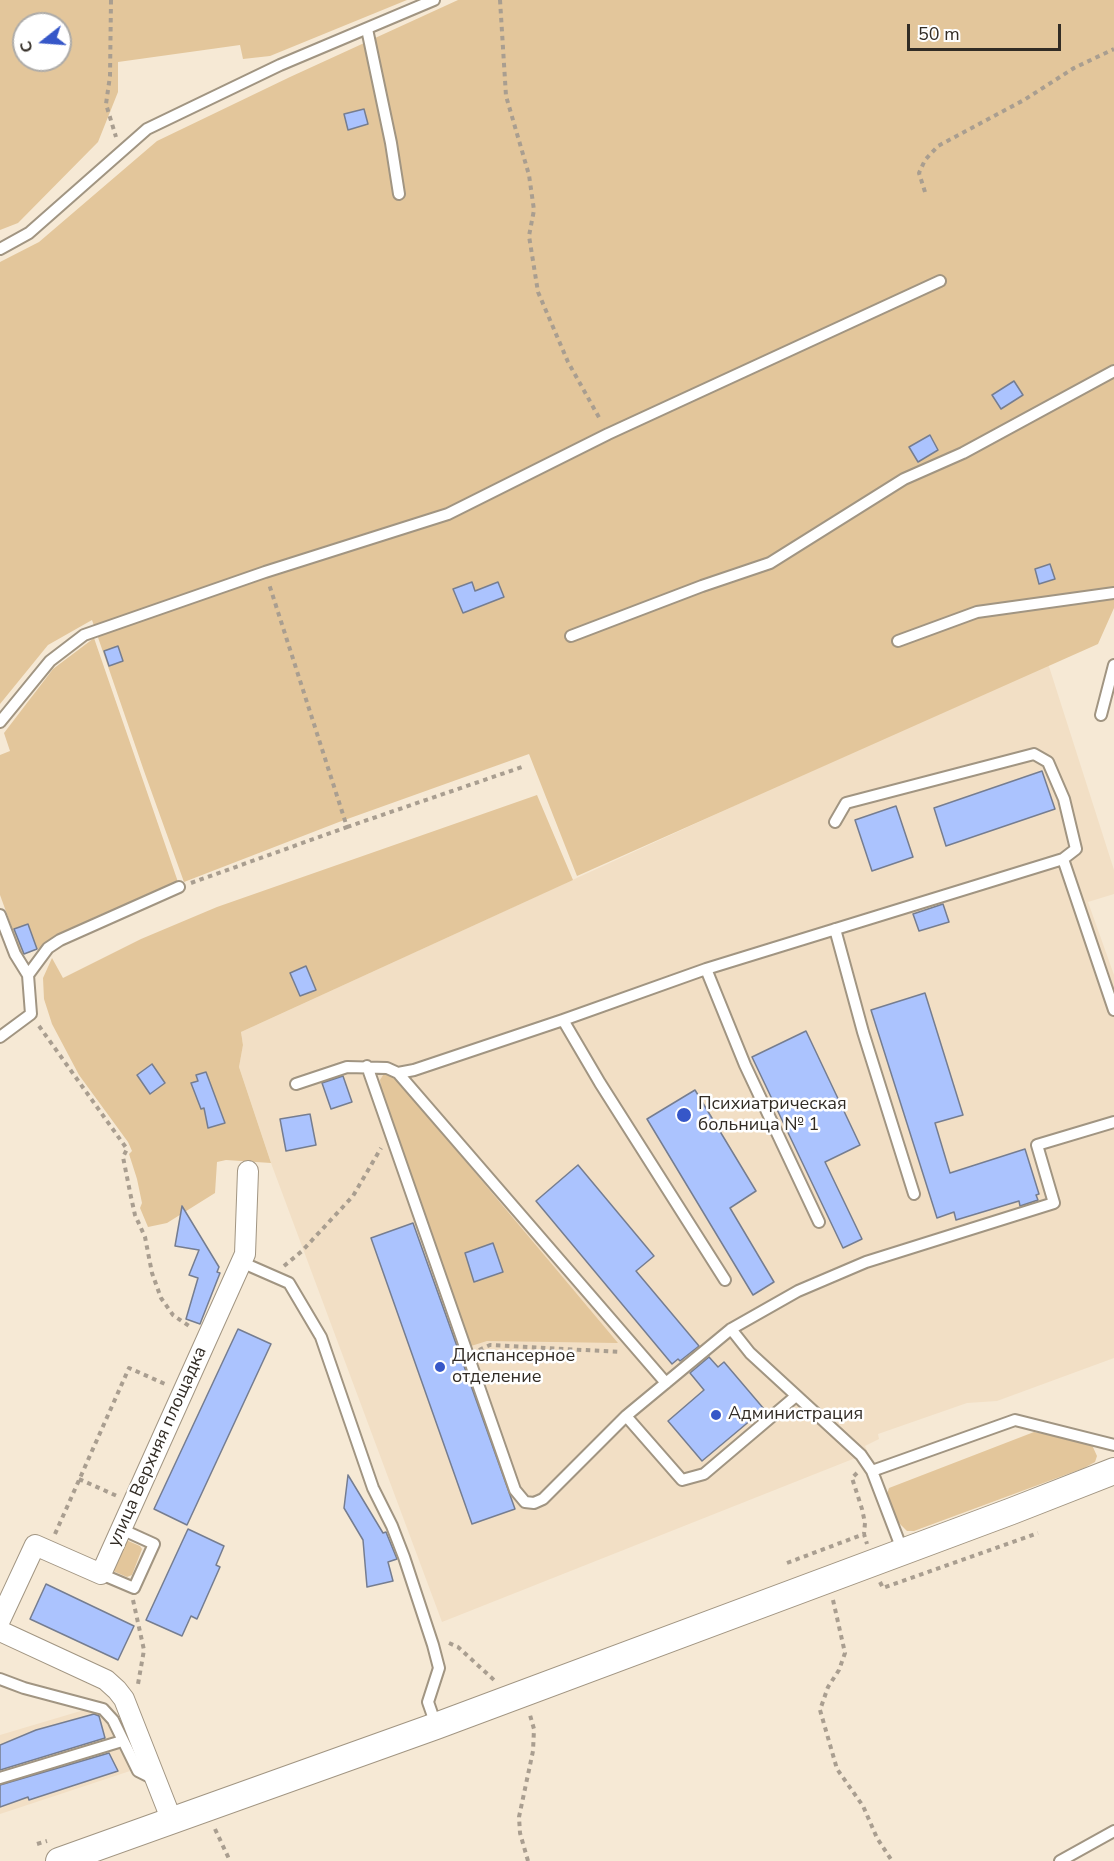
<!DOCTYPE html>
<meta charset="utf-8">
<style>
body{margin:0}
#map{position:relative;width:1114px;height:1861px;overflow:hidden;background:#f6e9d5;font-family:"Nunito Sans",sans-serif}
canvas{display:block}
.north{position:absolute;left:12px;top:12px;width:60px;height:60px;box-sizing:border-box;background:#fff;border:2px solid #adaba8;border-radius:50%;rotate:253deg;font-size:16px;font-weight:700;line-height:24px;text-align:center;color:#322c25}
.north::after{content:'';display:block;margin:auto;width:21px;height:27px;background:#3657c8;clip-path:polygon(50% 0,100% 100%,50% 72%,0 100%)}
.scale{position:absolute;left:907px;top:24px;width:154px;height:27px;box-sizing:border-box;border:3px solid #322c25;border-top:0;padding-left:8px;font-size:18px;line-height:21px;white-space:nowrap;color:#322c25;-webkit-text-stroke:4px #fff;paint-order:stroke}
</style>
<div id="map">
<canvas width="1114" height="1861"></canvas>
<div class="north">С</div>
<div class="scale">50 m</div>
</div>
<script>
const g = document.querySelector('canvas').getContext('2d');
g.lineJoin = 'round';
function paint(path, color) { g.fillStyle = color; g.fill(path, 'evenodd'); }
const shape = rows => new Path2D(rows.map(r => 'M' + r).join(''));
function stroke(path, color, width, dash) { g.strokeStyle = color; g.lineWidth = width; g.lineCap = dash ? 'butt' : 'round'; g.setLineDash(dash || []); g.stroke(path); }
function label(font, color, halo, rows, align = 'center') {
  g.font = font + ' "Nunito Sans",sans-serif'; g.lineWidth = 5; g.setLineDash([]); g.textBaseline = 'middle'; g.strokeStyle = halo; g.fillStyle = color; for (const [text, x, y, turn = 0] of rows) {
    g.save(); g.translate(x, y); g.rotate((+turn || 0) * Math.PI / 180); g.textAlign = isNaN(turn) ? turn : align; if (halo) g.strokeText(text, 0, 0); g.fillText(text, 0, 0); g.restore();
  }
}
const built = shape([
 [1046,657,1114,870,1114,894,1088,902,1114,975,1114,1358,997,1401,967,1403,878,1434,879,1439,865,1446,868,1453,442,1622,271,1163,239,1067,243,1045,241,1032,882,738],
 [84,1710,105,1712,130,1771,0,1814,0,1735]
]);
const green = shape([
 [0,0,407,0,270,56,243,59,240,45,118,62,118,92,98,142,18,223,0,230],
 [24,24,60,24,60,60,24,60],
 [458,0,1114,0,1114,608,1098,644,577,876,529,754,339,822,184,882,144,771,92,620,48,645,0,704,0,262,39,242,157,141,290,77],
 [94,638,178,882,95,917,38,949,22,955,0,895,0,755,10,751,4,733,53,669],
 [537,795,573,880,241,1032,243,1045,239,1067,271,1163,226,1160,217,1162,215,1193,167,1223,148,1227,140,1208,142,1203,137,1179,129,1154,132,1151,128,1142,79,1075,52,1024,44,999,43,978,52,958,63,978,141,939,217,907],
 [385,1072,393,1075,618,1343,487,1341,471,1346,390,1119,381,1087,380,1080],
 [1034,1432,1088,1442,1092,1445,1097,1456,1095,1462,1084,1468,914,1531,907,1531,897,1521,887,1494,889,1488],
 [126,1540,140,1546,142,1549,132,1575,127,1577,113,1571]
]);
const building = shape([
 [364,109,368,124,348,130,344,114,364,109],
 [1014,381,1023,395,1001,409,992,395,1014,381],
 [930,435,938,450,918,462,909,447,930,435],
 [1050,564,1055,579,1039,584,1035,569,1050,564],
 [472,582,475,591,498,582,504,597,463,613,453,589,472,582],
 [118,646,123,661,109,666,104,651,118,646],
 [1042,771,1055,809,946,846,934,808,1042,771],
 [896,806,913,857,872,871,855,820,896,806],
 [943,904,949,922,919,931,913,914,943,904],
 [28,924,37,949,24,954,14,929,28,924],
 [306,966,316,990,300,996,290,973,306,966],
 [925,993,963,1115,935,1123,950,1173,1025,1149,1039,1194,1036,1195,1038,1200,1020,1206,1019,1201,956,1220,954,1212,937,1218,871,1010,925,993],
 [806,1031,860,1145,825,1162,862,1239,843,1248,752,1057,806,1031],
 [152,1064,165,1083,150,1094,137,1075,152,1064],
 [206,1072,225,1123,208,1128,204,1108,201,1109,191,1083,198,1081,196,1075,206,1072],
 [343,1076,352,1102,331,1109,322,1083,343,1076],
 [695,1090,756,1191,730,1208,774,1282,753,1295,647,1119,695,1090],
 [310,1114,316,1145,286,1151,280,1119,310,1114],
 [578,1165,654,1256,636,1271,699,1346,680,1361,678,1359,672,1364,536,1201,578,1165],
 [182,1206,219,1267,217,1272,220,1273,200,1324,186,1319,198,1278,189,1275,199,1250,175,1246,182,1206],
 [413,1223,515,1509,472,1524,371,1238,413,1223],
 [493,1243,503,1272,474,1282,465,1253,493,1243],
 [238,1329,271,1344,187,1525,154,1509,238,1329],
 [709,1357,718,1367,724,1362,764,1409,702,1461,668,1421,704,1390,690,1373,709,1357],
 [348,1475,383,1533,386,1532,397,1559,388,1562,393,1581,367,1587,363,1540,344,1508,348,1475],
 [188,1529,224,1546,216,1565,220,1567,197,1619,191,1616,182,1636,146,1620,188,1529],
 [46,1584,134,1626,118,1660,30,1619,46,1584],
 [94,1714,99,1716,105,1738,0,1770,0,1745,36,1730,94,1714],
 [109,1753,118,1771,29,1800,28,1797,0,1807,0,1785,109,1753]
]);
const path = shape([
 [111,0,110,76,106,104,116,137],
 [500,0,506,96,529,175,534,210,529,236,538,292,568,362,601,421],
 [925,192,919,173,925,160,938,146,1024,100,1074,68,1114,49],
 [347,827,525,766],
 [191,883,347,827,269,584],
 [39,1026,127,1149,123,1157,131,1197,135,1215,145,1237,152,1273,161,1298,173,1315,192,1328],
 [284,1266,302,1251,353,1196,381,1148],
 [479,1350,490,1345,621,1352],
 [857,1473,852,1478,862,1509,865,1523,864,1534],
 [79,1479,117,1496],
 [55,1534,129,1368,165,1384],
 [787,1563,864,1534,867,1544],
 [880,1582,883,1588,1038,1533],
 [133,1600,144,1650,138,1684],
 [833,1600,845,1653,839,1670,828,1687,820,1710,837,1769,863,1806,877,1838,892,1861],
 [449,1643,458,1647,494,1680,496,1679],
 [215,1829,230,1861],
 [37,1844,47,1841],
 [528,1861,520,1833,519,1817,533,1751,534,1729,530,1715]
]);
const service = shape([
 [367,29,391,143,399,194],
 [0,249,29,233,147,129,280,65,434,0],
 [571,636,702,586,770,563,904,479,963,453,1114,371],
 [898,641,977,612,1114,593],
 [1101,715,1114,665],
 [0,722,50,661,84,635,265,572,448,514,608,434,940,281],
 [1063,859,1114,1010],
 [0,915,15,954,28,975],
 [835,929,863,1032,914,1194],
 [706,969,745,1065,819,1222],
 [563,1020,600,1083,725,1280],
 [0,1037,31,1014,28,975,48,948,60,940,179,887],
 [367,1066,515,1490,525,1502,534,1503,543,1499,626,1416,731,1329,798,1291,866,1262,1054,1203,1037,1145,1114,1122],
 [398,1073,666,1383],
 [296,1084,347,1067,387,1068,398,1073,414,1070,563,1020,706,969,1063,859,1076,849,1064,799,1048,762,1034,754,846,803,835,822],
 [241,1262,289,1283,321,1337,373,1488,392,1526,404,1557,433,1645,439,1668,428,1702,436,1725],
 [731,1329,750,1353,861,1455,872,1471,1015,1420,1114,1445],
 [626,1416,682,1480,704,1474,796,1396],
 [872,1471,903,1552],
 [101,1574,134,1588,154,1544,121,1529],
 [0,1679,24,1688,103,1709,113,1720,138,1771,156,1780],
 [0,1778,122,1741],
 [1060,1861,1114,1831]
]);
const minor = shape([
 [0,1620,35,1545,101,1574,245,1254,248,1171],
 [0,1631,106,1680,117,1690,124,1699,172,1821]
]);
const tertiary = shape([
 [59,1861,436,1726,1012,1511,1114,1471]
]);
const markers = [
 [684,1115,8,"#3657c8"],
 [440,1367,6,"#3657c8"],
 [716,1415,6,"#3657c8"]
];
const poiNames = [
 ["Психиатрическая",698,1105],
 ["больница № 1",698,1126],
 ["Диспансерное",452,1357],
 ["отделение",452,1378],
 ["Администрация",728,1415]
];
const streetNames = [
 ["улица Верхняя площадка",158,1447,-66]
];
paint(built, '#f2dfc5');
paint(green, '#e3c69b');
paint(building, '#abc3fe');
stroke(building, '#757d90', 1.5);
stroke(service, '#a19582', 14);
stroke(minor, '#a19582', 22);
stroke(tertiary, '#a19582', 28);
stroke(path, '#a99e90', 4, [4.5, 4.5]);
stroke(service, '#fff', 10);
stroke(minor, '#fff', 20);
stroke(tertiary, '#fff', 26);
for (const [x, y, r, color] of markers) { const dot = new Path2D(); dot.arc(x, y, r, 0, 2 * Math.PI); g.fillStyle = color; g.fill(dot); stroke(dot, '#fff', 2); }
label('18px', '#322c25', '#fff', poiNames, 'left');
label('18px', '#322c25', '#fff', streetNames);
</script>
